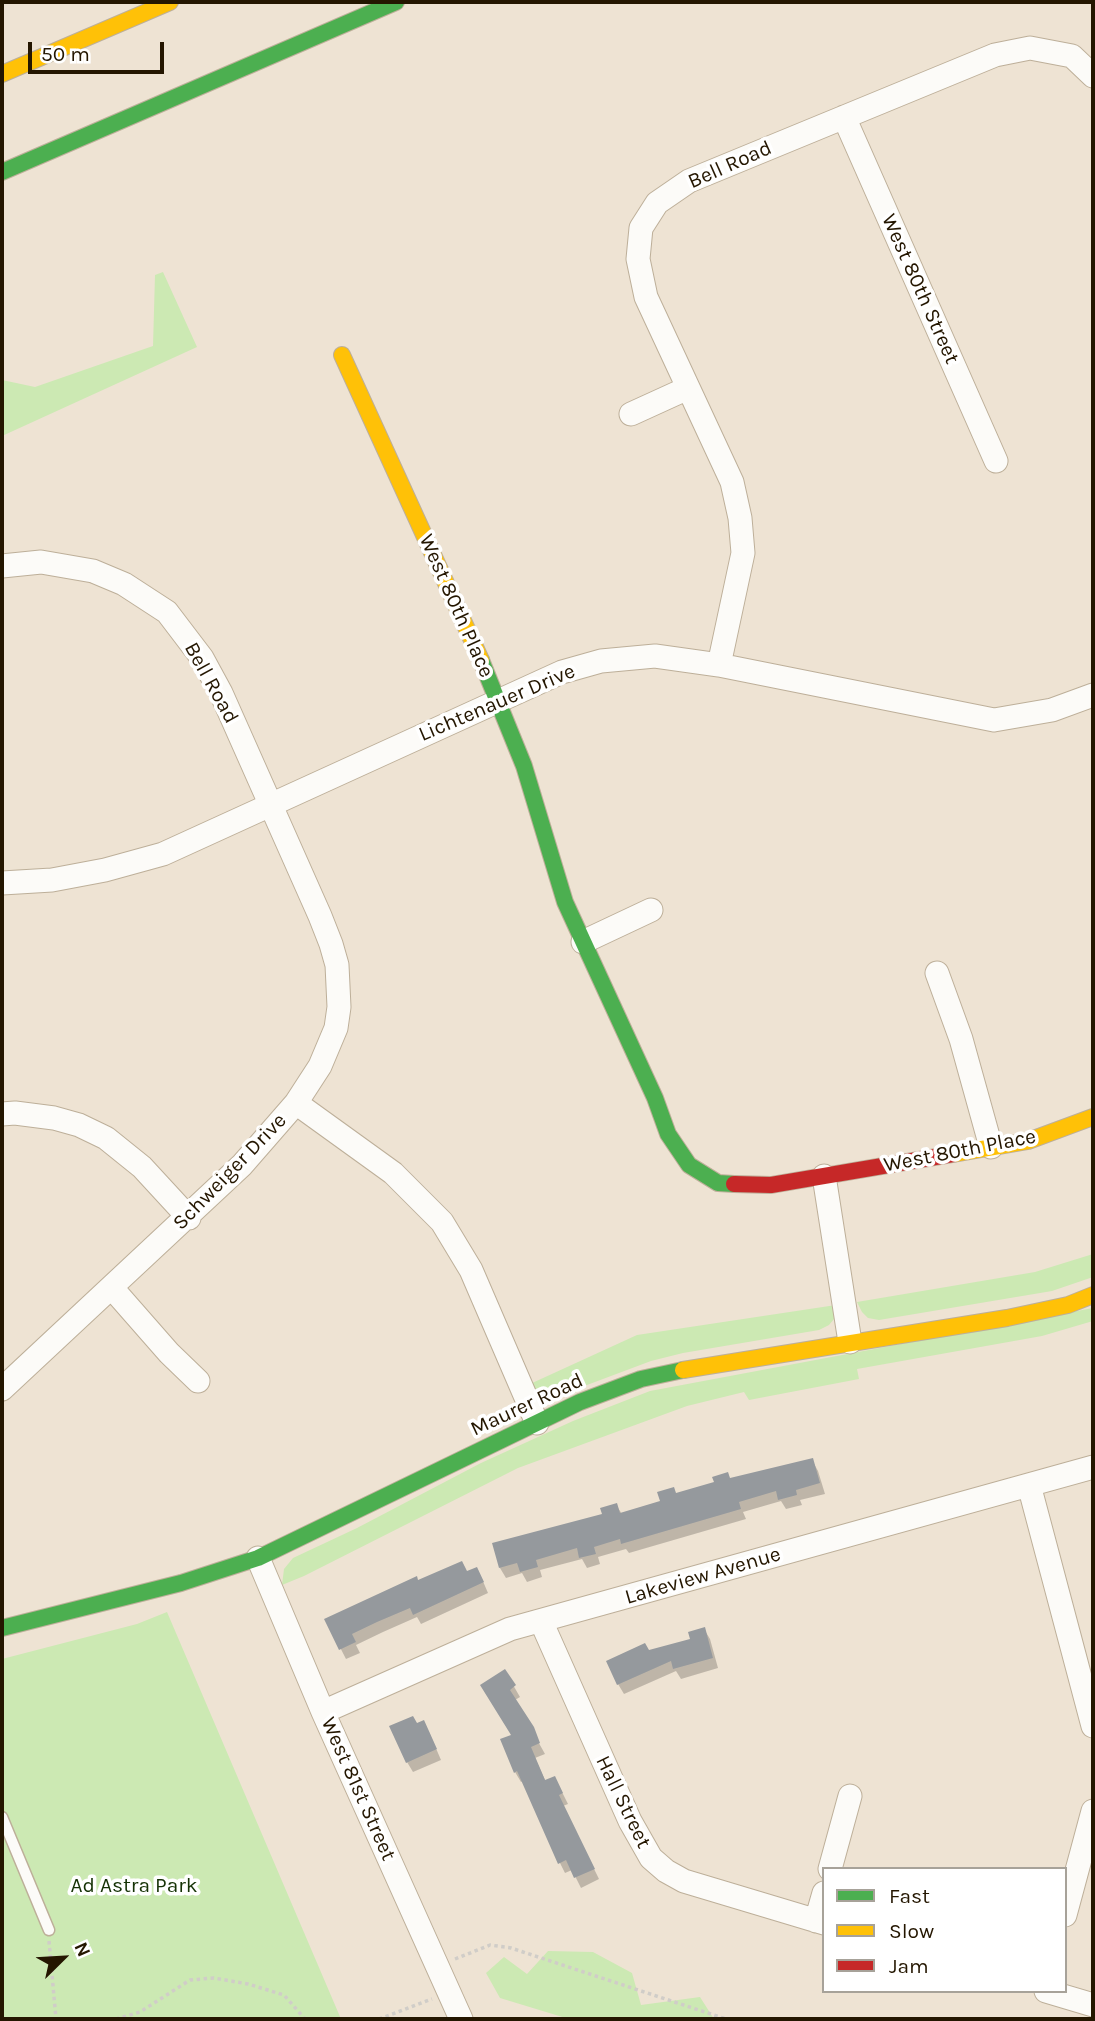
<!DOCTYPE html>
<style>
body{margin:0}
#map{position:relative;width:1095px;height:2021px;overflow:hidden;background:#eee3d3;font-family:Karla,sans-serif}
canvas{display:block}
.frame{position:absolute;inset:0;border:4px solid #241600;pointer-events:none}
.legend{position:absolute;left:822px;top:1867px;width:245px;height:126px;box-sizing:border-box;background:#fff;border:2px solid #a7a299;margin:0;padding:9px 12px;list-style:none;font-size:21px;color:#241600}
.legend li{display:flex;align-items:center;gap:14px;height:35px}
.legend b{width:35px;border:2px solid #a7a299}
.north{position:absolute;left:28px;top:1923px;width:70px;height:70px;-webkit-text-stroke:5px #fff;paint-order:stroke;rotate:66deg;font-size:19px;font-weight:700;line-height:28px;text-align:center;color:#241600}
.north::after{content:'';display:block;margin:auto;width:24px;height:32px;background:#241600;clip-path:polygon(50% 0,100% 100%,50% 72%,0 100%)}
.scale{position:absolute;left:28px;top:42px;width:136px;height:32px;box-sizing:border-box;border:4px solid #241600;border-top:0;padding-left:9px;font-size:21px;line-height:24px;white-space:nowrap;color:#241600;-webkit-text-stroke:5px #fff;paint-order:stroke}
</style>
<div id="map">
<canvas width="1095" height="2021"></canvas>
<div class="frame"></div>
<ul class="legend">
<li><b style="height:9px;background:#4caf50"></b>Fast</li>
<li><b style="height:9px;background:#ffc107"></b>Slow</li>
<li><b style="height:9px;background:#c62828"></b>Jam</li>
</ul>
<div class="north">N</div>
<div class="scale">50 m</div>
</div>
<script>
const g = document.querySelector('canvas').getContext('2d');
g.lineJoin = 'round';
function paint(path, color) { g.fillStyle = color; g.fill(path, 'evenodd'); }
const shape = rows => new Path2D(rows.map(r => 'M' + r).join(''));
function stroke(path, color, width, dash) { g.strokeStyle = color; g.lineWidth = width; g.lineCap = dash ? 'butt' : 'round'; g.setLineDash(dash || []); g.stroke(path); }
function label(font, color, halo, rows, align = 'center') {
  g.font = font + ' Karla,sans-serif'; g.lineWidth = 7; g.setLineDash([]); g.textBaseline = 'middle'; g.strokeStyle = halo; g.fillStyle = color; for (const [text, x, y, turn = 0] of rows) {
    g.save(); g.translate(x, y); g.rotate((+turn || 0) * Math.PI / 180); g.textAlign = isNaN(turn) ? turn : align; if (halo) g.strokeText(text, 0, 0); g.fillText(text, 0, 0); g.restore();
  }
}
const green = shape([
 [163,272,197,347,2,436,2,380,35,387,153,346,155,275],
 [1093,1254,1093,1277,1052,1291,879,1320,868,1318,862,1312,857,1302,1035,1272],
 [836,1305,834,1319,829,1325,819,1330,683,1353,651,1361,555,1397,546,1398,538,1394,530,1384,637,1335],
 [1093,1308,1093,1321,1042,1336,857,1369,859,1379,749,1400,744,1392,687,1406,518,1468,304,1576,282,1585,284,1569,293,1558,357,1528,481,1463,573,1421,650,1391],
 [167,1612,341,2019,2,2019,2,1659,137,1624],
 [548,1951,593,1952,632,1973,641,2005,700,1997,714,2019,569,2019,500,1998,486,1973,504,1957,527,1974]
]);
const shadow = shape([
 [812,1460,818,1471,825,1494,800,1500,802,1505,786,1509,781,1501,743,1512,746,1519,629,1553,626,1549,598,1557,600,1564,587,1568,582,1559,540,1570,542,1577,527,1582,522,1573,506,1578,500,1568,494,1544,604,1516,616,1505,622,1514,731,1479],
 [467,1573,482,1579,488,1593,421,1624,417,1617,383,1632,356,1645,360,1653,346,1659,326,1620,418,1582],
 [704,1629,710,1639,718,1668,681,1679,676,1671,624,1694,618,1684,648,1652,692,1640],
 [505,1671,520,1697,515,1700,545,1754,535,1758,546,1782,560,1788,568,1804,563,1806,599,1879,581,1888,572,1870,565,1873,560,1863,523,1781,521,1782,515,1772],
 [429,1732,441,1760,413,1772,407,1762]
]);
const building = shape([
 [813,1458,820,1483,796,1490,797,1495,778,1500,776,1491,739,1502,741,1509,621,1544,620,1539,594,1547,596,1554,579,1558,577,1548,536,1560,538,1567,520,1572,517,1563,499,1568,492,1543,602,1514,600,1508,617,1503,620,1513,660,1501,657,1492,674,1487,676,1493,714,1482,712,1477,728,1472,730,1478],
 [462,1561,467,1571,477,1567,484,1582,413,1615,410,1608,377,1622,352,1634,356,1642,339,1650,324,1619,417,1576,418,1580],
 [705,1627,713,1658,673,1669,671,1661,617,1685,606,1661,645,1643,649,1650,690,1639,688,1632],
 [505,1669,516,1685,510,1690,534,1727,540,1743,531,1747,545,1780,555,1776,563,1793,559,1795,595,1869,574,1878,566,1860,558,1864,517,1771,514,1773,500,1739,511,1735,480,1685],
 [413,1716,417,1723,424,1720,437,1749,406,1763,389,1726]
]);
const path = shape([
 [49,1941,56,2019],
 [455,1959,490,1945,511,1948,726,2019],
 [20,2019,53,2019],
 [116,2019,140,2012,190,1980,214,1978,248,1984,284,1995,305,2019],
 [379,2019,432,1999]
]);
const lane = shape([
 [2,1817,49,1930]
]);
const street = shape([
 [844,117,996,461],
 [631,414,688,388],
 [2,566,41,562,93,571,124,584,167,612,202,658,221,693,320,916,331,944,337,965,339,1007,336,1028,320,1066,296,1103,242,1165,2,1389],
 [719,665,743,553,740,518,732,482,646,297,638,259,641,228,657,203,689,181,995,55,1030,48,1072,56,1093,76],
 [2,883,52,880,105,870,163,854,562,672,601,661,655,656,719,665,994,720,1052,710,1093,695],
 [583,942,651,910],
 [937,973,961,1039,991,1147],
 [296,1103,393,1173,442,1222,471,1270,537,1423],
 [2,1114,15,1113,54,1118,79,1125,106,1138,142,1167,189,1218],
 [824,1176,850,1342],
 [112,1288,169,1353,198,1381],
 [1029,1485,1093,1726],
 [258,1558,323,1712,461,2019],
 [541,1621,630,1821,651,1858,666,1871,684,1881,824,1923],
 [323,1712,510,1629,1093,1467],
 [830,1869,850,1796],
 [1065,1915,1093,1811],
 [816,1921,824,1893],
 [1046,1991,1093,2005]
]);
const fast = shape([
 [2,172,396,2],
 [481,660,524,766,565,902,655,1098,668,1134,689,1165,718,1183,734,1184],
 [2,1628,181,1583,258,1558,580,1402,641,1379,683,1370]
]);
const slow = shape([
 [2,74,170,2],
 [342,355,481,660],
 [953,1154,1028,1141,1093,1117],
 [683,1370,1007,1318,1068,1305,1093,1295]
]);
const jam = shape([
 [734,1184,771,1185,953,1154]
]);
const streetNames = [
 ["Bell Road",730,165,-24],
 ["West 80th Street",920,289,66],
 ["West 80th Place",456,606,66],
 ["Bell Road",211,683,61],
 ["Lichtenauer Drive",497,703,-23],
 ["West 80th Place",960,1151,-11],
 ["Schweiger Drive",230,1172,-46],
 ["Maurer Road",527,1405,-25],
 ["Lakeview Avenue",703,1576,-16],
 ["West 81st Street",358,1789,66],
 ["Hall Street",623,1802,64]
];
const parkNames = [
 ["Ad Astra Park",134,1886]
];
paint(green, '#cce9b3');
paint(shadow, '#0003');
paint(building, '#95999d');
stroke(lane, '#bdaf99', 13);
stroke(street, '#bdaf99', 25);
stroke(fast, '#bdaf99', 18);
stroke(slow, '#bdaf99', 18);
stroke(jam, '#bdaf99', 18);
stroke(path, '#d0cdc8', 3.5, [3.5, 3.5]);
stroke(lane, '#fcfbf8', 10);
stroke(street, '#fcfbf8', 23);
stroke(fast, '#4caf50', 16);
stroke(slow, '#ffc107', 16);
stroke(jam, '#c62828', 16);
label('21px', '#241600', '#fff', streetNames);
label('21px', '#153205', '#fff', parkNames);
</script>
